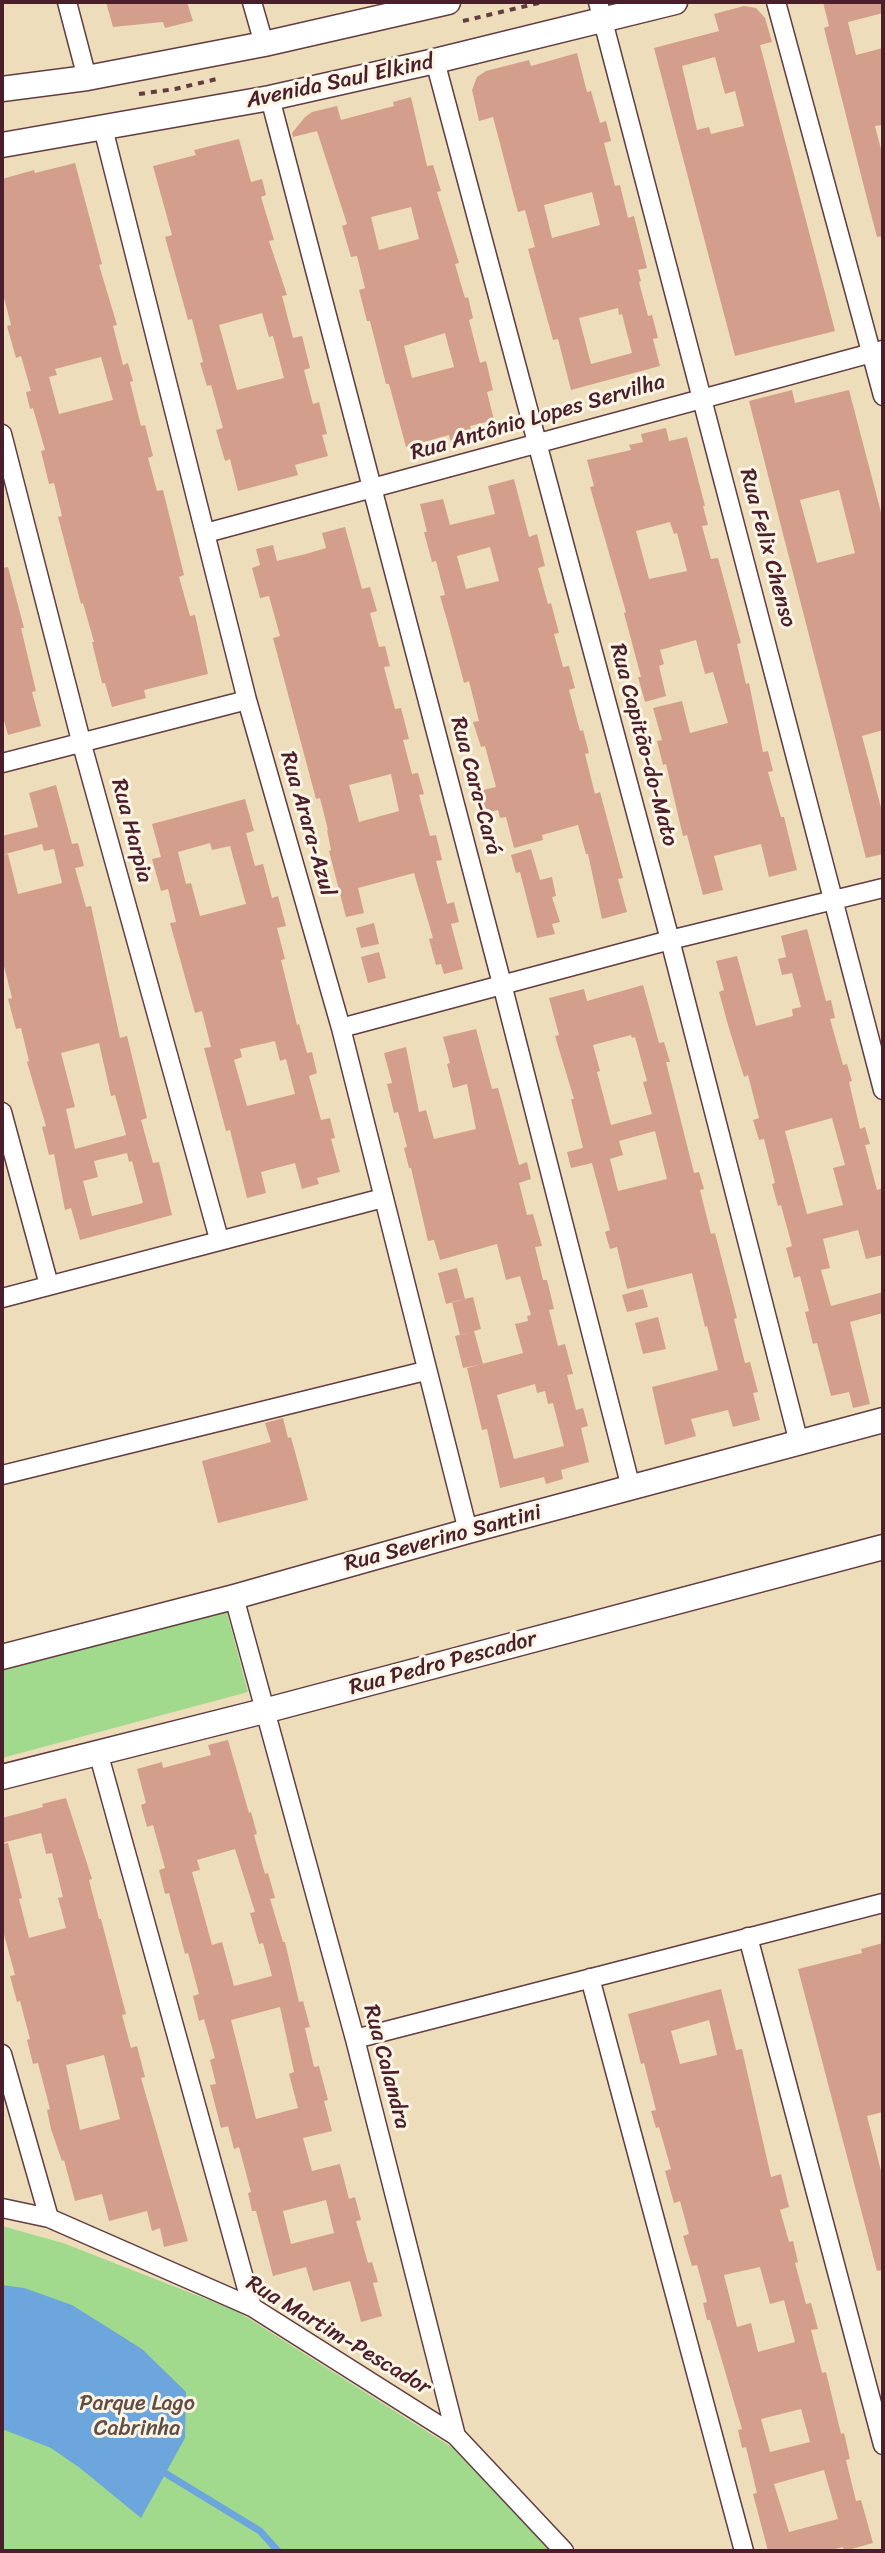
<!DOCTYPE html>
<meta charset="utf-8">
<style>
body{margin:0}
#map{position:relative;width:885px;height:2553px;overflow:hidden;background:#edddba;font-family:Sriracha,sans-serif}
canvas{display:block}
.frame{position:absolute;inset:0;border:4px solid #4a1f2b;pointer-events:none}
</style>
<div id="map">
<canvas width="885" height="2553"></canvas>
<div class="frame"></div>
</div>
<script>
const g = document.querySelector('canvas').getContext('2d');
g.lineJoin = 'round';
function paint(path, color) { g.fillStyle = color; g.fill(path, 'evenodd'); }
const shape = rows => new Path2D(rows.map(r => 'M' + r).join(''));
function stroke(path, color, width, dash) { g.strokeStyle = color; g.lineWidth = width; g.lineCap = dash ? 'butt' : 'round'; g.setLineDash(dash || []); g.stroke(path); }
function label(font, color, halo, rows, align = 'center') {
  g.font = font + ' Sriracha,sans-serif'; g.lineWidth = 6; g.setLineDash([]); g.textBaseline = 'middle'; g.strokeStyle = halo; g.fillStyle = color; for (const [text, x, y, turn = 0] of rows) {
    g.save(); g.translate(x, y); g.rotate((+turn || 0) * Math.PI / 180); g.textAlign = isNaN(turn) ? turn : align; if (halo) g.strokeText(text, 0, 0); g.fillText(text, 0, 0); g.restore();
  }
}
const green = shape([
 [226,1609,248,1692,2,1758,2,1667],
 [2,2226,63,2243,237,2311,453,2448,551,2551,2,2551]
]);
const water = shape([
 [2,2285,24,2288,72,2305,142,2349,186,2392,185,2438,141,2518,80,2468,51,2448,2,2429]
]);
const stream = shape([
 [160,2470,260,2531,278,2551]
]);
const building = shape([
 [106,2,187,2,193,21,165,28,163,22,113,27],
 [823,2,883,2,883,13,848,22,856,55,883,48,883,125,875,126,883,157,883,236,877,237,865,191,824,28,829,26],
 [744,6,756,8,765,18,772,42,760,45,835,331,735,356,654,48,719,31,714,14],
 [715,57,725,94,735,91,744,126,711,134,709,127,697,130,682,66],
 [577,53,587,92,591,91,600,123,606,121,611,141,604,143,615,186,620,185,628,218,634,216,647,268,638,270,641,281,639,282,648,316,652,315,658,338,653,339,660,366,571,390,558,339,553,340,528,249,535,247,525,210,518,212,493,117,479,121,472,90,477,77,486,71,529,60,531,66],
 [592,192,600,225,552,238,544,205],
 [618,308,619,315,622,314,632,353,591,364,579,318],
 [411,97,427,166,433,165,441,191,437,192,459,263,455,264,465,298,468,297,473,318,469,320,480,363,486,361,493,390,487,392,494,420,470,426,473,437,451,443,449,435,406,447,389,384,386,384,370,321,367,321,359,290,365,288,357,256,351,257,342,226,347,224,317,131,293,137,292,133,305,117,312,112,337,106,341,120,394,106,393,102],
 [411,207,419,239,379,250,371,217],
 [445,333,454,367,412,378,404,346],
 [239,139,251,182,262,179,266,195,261,197,274,240,269,241,287,295,282,296,293,338,302,336,310,368,304,370,313,404,319,402,327,434,322,435,328,456,295,465,298,475,238,491,230,459,225,461,216,430,223,428,211,385,207,386,200,363,203,362,192,319,188,320,165,237,172,235,153,166,196,155,194,150],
 [262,313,269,337,273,336,284,378,237,390,219,325],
 [75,163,102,264,99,265,117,325,113,326,123,365,128,363,133,381,130,382,141,426,145,425,153,456,148,458,157,491,163,490,184,575,179,577,190,616,195,615,208,674,144,690,146,698,112,707,105,683,102,683,92,642,94,642,83,603,81,604,58,517,62,516,54,483,49,484,41,451,45,450,33,408,30,409,26,392,31,391,21,356,16,358,7,326,11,325,2,290,2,179,34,170,35,173],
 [101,357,113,400,59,414,49,377,57,375,55,369],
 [792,390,795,403,849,390,883,520,883,730,862,736,883,815,883,854,866,858,749,401],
 [839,490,855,553,817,563,800,500],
 [666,428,669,441,687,437,705,506,703,506,708,525,702,526,711,559,718,558,741,643,737,644,746,684,749,683,763,752,768,751,773,771,768,772,781,817,784,817,797,870,769,877,761,844,714,856,723,890,703,895,687,835,683,836,666,764,663,765,657,741,662,740,653,708,682,701,690,733,728,723,713,672,705,674,696,640,660,650,664,664,659,666,666,696,645,702,638,677,641,677,624,613,626,612,590,487,594,486,587,460,631,450,629,445,643,442,641,434],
 [670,522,674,534,677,533,687,571,649,579,636,531],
 [514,479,529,537,537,534,545,566,538,568,548,604,551,603,559,633,554,634,563,667,569,666,575,688,569,690,580,731,583,730,589,753,585,754,595,794,600,792,623,878,618,879,627,912,602,919,588,854,586,854,578,825,542,835,543,840,514,848,506,817,500,818,498,810,480,814,474,792,496,787,485,746,481,747,473,722,479,721,469,681,464,683,449,627,440,596,445,595,436,561,432,562,424,532,427,532,420,504,443,499,450,525,495,514,488,486],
 [490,547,499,581,466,589,457,556],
 [345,527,362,589,370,587,377,611,370,613,379,647,385,646,390,666,384,667,395,709,401,708,409,739,403,740,412,774,418,773,424,794,419,795,430,836,436,835,442,860,436,861,447,904,454,902,459,922,451,924,463,969,444,974,441,964,436,965,429,939,433,938,414,873,358,888,364,913,346,917,329,851,331,850,327,830,328,830,320,798,316,799,273,638,280,636,269,596,260,598,252,568,260,565,256,549,273,545,277,561,306,554,326,548,322,533],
 [391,774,399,811,359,822,349,785],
 [8,567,24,628,21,628,36,691,32,692,41,726,8,735,2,713,2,568],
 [56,785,72,844,78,843,84,866,75,868,86,907,91,906,120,1038,127,1036,147,1118,141,1120,153,1163,159,1162,172,1215,80,1240,71,1208,65,1210,54,1154,49,1155,42,1127,46,1126,27,1062,29,1061,21,1028,16,1029,8,999,12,998,2,958,2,855,8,854,18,894,62,883,54,849,44,851,42,844,2,855,2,836,38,827,29,793],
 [99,1043,111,1096,115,1095,126,1135,75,1149,66,1109,75,1107,61,1053],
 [127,1153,129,1162,132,1161,143,1203,92,1216,83,1181,98,1177,94,1161],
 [245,799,254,831,246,833,255,866,263,864,272,898,278,896,286,926,277,928,285,959,281,960,297,1025,299,1024,307,1053,312,1052,317,1073,309,1076,321,1120,330,1118,335,1138,331,1139,340,1172,317,1178,319,1184,302,1189,295,1163,261,1172,266,1193,247,1198,230,1130,226,1131,204,1048,211,1047,202,1011,195,1013,170,923,176,922,168,889,161,891,152,859,161,857,152,824],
 [210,843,212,850,230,846,246,904,200,916,191,883,186,884,178,852],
 [275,1041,280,1061,286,1059,295,1094,247,1106,234,1060,242,1057,240,1049],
 [531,849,540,880,552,877,556,896,552,897,560,922,552,924,555,934,537,938,520,872,516,873,511,855],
 [374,923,379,944,361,948,356,928],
 [807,929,826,1001,831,1000,835,1018,830,1019,843,1065,847,1064,852,1081,849,1082,860,1129,865,1127,870,1144,865,1145,877,1190,883,1188,883,1255,866,1259,858,1230,823,1239,830,1268,821,1270,831,1306,883,1292,883,1313,850,1322,870,1404,853,1408,849,1392,831,1396,817,1343,813,1344,805,1312,809,1311,800,1276,794,1278,786,1248,792,1246,781,1205,778,1206,772,1184,775,1183,764,1139,759,1140,753,1120,759,1118,748,1075,744,1077,728,1025,719,992,724,990,716,961,737,956,756,1026,793,1016,792,1009,801,1007,792,973,782,975,778,959,786,957,781,936],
 [832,1118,845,1165,833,1168,843,1205,807,1214,785,1131],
 [379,952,386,978,368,983,361,957],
 [643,985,659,1043,664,1042,670,1062,666,1062,694,1173,699,1172,704,1189,700,1190,711,1234,715,1233,737,1318,734,1319,745,1363,750,1362,758,1392,753,1393,760,1420,733,1427,728,1410,691,1419,696,1436,665,1445,652,1387,718,1370,707,1326,705,1327,692,1273,627,1289,617,1247,610,1249,605,1232,610,1230,592,1163,571,1168,567,1152,583,1148,571,1099,574,1099,555,1036,559,1035,549,998,584,989,587,1001],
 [631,1035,632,1038,635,1037,647,1081,643,1082,652,1114,611,1125,597,1072,600,1071,593,1045],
 [655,1131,667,1179,618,1191,610,1159,623,1155,619,1141],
 [476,1029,492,1089,498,1088,519,1165,527,1162,531,1179,519,1183,527,1215,533,1214,542,1246,535,1247,543,1280,547,1280,554,1309,549,1310,558,1346,565,1344,573,1374,567,1375,576,1410,583,1408,588,1426,581,1428,589,1462,561,1470,563,1479,546,1484,544,1477,500,1488,487,1429,482,1430,467,1368,523,1353,515,1324,528,1321,527,1316,531,1315,520,1276,506,1280,497,1244,440,1260,434,1240,428,1241,411,1168,409,1168,404,1148,407,1147,398,1112,394,1113,387,1084,392,1083,384,1053,406,1047,419,1112,426,1110,434,1139,476,1129,467,1084,453,1088,447,1064,450,1063,443,1037],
 [535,1384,537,1393,545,1391,548,1404,553,1403,564,1446,514,1459,497,1395],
 [457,1268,465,1299,446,1304,438,1273],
 [643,1289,648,1307,627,1312,622,1295],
 [473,1297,481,1329,460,1335,452,1302],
 [658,1317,666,1349,643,1354,635,1323],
 [474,1331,483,1364,463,1368,455,1336],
 [283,1418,288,1438,291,1437,308,1500,218,1523,202,1461,271,1442,265,1423],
 [228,1740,249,1813,251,1812,257,1834,254,1835,265,1874,268,1873,275,1898,270,1899,283,1942,285,1942,299,2002,303,2001,310,2027,305,2028,314,2067,319,2066,328,2100,324,2101,332,2131,303,2138,312,2171,340,2164,349,2199,355,2197,361,2220,356,2221,368,2263,372,2262,378,2282,373,2283,382,2316,361,2322,350,2281,313,2291,306,2267,273,2276,256,2211,252,2211,248,2193,251,2192,239,2147,234,2149,228,2126,221,2128,210,2085,216,2084,210,2060,215,2058,204,2019,199,2021,193,1996,199,1994,188,1953,185,1954,169,1893,165,1894,159,1870,165,1868,153,1825,147,1827,141,1805,146,1803,137,1769,162,1762,163,1768,211,1755,208,1745],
 [235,1849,255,1912,250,1913,259,1944,263,1943,272,1976,234,1986,222,1942,212,1945,192,1872,200,1870,197,1860],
 [280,2007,294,2072,289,2074,298,2108,256,2119,231,2020],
 [326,2200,334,2233,291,2244,283,2211],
 [66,1798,92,1879,89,1880,99,1919,101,1919,126,2014,122,2015,131,2048,137,2046,145,2077,141,2078,188,2241,164,2247,160,2228,152,2231,147,2211,109,2221,102,2194,75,2201,64,2160,62,2161,51,2129,47,2110,50,2109,38,2063,33,2064,27,2040,30,2039,20,2001,17,2002,10,1976,15,1975,2,1927,2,1844,8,1843,22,1898,19,1899,29,1938,66,1928,58,1898,63,1897,52,1853,46,1854,41,1833,2,1843,2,1818,43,1807,42,1804],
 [104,2055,120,2119,80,2130,66,2065],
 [883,1943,883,2112,867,2116,883,2179,883,2270,877,2271,798,1969,862,1953,861,1949],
 [721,1989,736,2050,742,2049,771,2177,781,2174,789,2207,780,2210,789,2242,793,2241,798,2262,795,2263,806,2304,811,2303,818,2329,811,2330,822,2373,826,2372,841,2434,844,2433,850,2459,846,2460,856,2501,861,2500,873,2543,844,2551,843,2547,826,2551,768,2551,753,2494,757,2493,746,2447,742,2448,738,2430,742,2429,710,2320,707,2320,703,2303,707,2302,697,2265,692,2266,683,2236,689,2234,680,2201,674,2203,665,2171,671,2169,659,2127,656,2128,651,2111,656,2110,644,2063,641,2064,628,2014],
 [709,2020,717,2055,680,2064,671,2031],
 [760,2267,770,2304,784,2300,795,2342,758,2352,751,2323,737,2327,724,2275],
 [801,2409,810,2442,770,2452,761,2419],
 [824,2470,838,2519,789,2532,774,2484]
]);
const path = shape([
 [463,21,543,2],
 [139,94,175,89,221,78]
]);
const street = shape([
 [67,2,87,78],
 [252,2,264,44],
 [598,2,883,1090],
 [776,2,883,396],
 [435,61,670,940,799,1443],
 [270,98,502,984,631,1488],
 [103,128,247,700,341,1028,468,1531],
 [2,434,81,741,219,1239],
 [206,533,883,350],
 [2,763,247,700],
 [341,1028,670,940,883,888],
 [2,1112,49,1285],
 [2,1298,383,1198],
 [2,1475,425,1371],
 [234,1597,355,2039,456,2436],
 [98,1752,252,2307],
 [748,1937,883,2445],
 [590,1978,744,2551],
 [355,2039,883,1903],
 [2,2054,49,2218],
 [2,2208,49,2218,252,2307,456,2436,564,2551]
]);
const secondary = shape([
 [2,89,87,78,264,44,448,2],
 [2,145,270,98,435,61,675,2],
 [2,1657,234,1597,468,1531,883,1420],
 [2,1777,264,1711,883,1547]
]);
const streetNames = [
 ["Avenida Saul Elkind",340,82,-12],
 ["Rua Antônio Lopes Servilha",538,418,-16],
 ["Rua Felix Chenso",767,548,75],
 ["Rua Capitão-do-Mato",643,745,75],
 ["Rua Cara-Cará",475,786,75],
 ["Rua Arara-Azul",307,824,74],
 ["Rua Harpia",131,831,75],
 ["Rua Severino Santini",443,1539,-15],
 ["Rua Pedro Pescador",443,1664,-15],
 ["Rua Calandra",386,2067,75],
 ["Rua Martim-Pescador",338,2336,31]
];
const parkNames = [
 ["Parque Lago",137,2404],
 ["Cabrinha",137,2429]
];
paint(green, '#a1da8d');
paint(water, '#6ca6dc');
stroke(stream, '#6ca6dc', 7);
paint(building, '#d39f8c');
stroke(street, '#623c40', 21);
stroke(secondary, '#623c40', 27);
stroke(path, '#623c40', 4, [6, 6]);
stroke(street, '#fff', 18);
stroke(secondary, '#fff', 24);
label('22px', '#4a1f2b', '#fcf5e5', streetNames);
label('22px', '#604e44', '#fcf5e5', parkNames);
</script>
